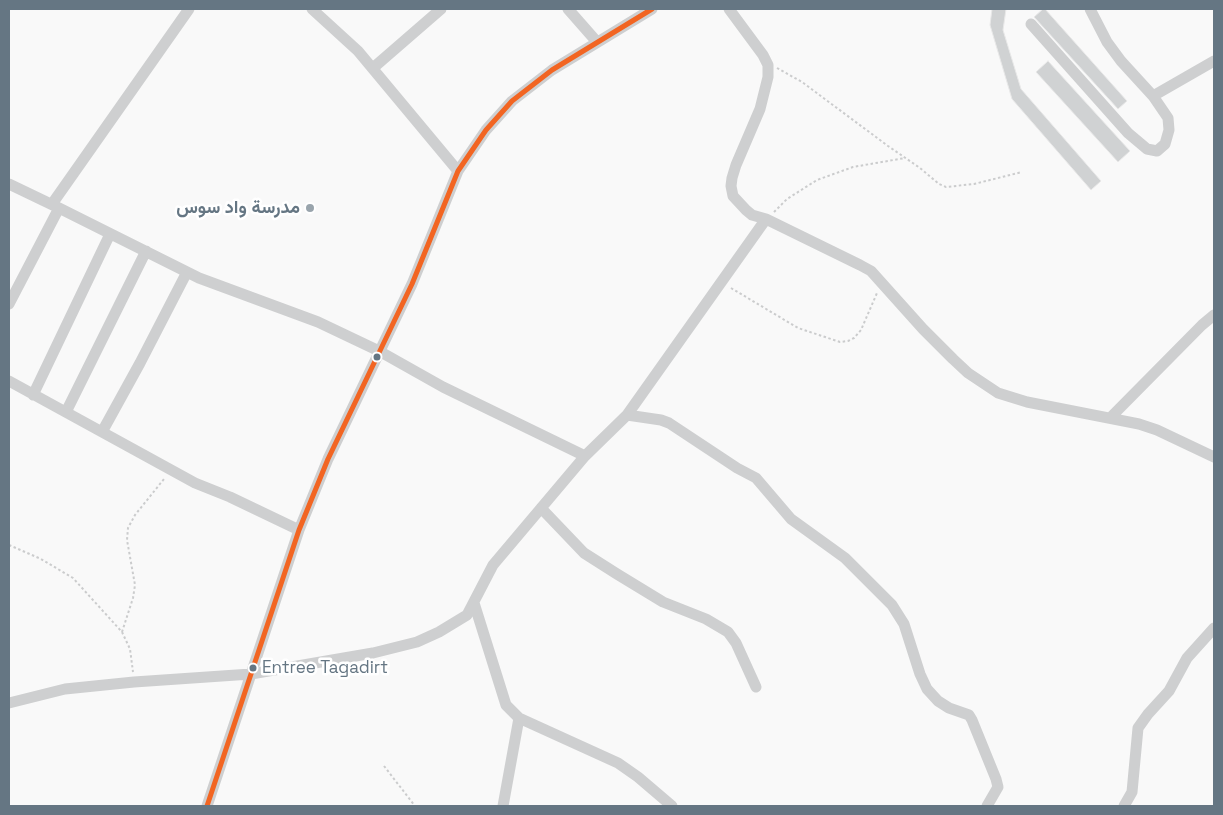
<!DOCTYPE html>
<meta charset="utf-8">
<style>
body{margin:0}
#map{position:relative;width:1223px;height:815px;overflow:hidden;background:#f9f9f9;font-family:"Space Grotesk",sans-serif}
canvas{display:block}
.frame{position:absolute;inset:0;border:10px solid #657683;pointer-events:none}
</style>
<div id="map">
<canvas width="1223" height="815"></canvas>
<div class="frame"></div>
</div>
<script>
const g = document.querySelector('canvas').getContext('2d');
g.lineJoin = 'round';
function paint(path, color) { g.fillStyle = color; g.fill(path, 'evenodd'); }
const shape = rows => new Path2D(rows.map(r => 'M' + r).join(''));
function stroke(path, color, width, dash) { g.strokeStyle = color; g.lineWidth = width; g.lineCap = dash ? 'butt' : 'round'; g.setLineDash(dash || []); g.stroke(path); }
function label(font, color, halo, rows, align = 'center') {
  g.font = font + ' "Space Grotesk",Vazirmatn,sans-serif'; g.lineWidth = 5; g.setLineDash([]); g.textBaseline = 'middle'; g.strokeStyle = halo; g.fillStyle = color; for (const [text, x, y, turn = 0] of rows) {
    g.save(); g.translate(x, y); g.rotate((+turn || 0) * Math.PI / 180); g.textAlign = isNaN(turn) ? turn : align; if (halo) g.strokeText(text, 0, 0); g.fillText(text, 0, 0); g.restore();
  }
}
const building = shape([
 [992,9,1006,9,1003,30,1021,89,1101,181,1091,190,1012,99,990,25,992,9],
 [1043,9,1045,9,1127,101,1118,109,1034,17,1043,9],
 [1048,61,1130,151,1118,162,1036,72,1048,61]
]);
const path = shape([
 [777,68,802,82,888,146,920,168,939,184,946,187,974,184,1022,172],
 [774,212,787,199,817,180,853,167,905,158],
 [731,288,798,328,840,342,848,341,854,338,861,330,877,293],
 [9,545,41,559,73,578,122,632,130,649,133,672],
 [122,632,133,598,135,585,127,540,128,528,135,515,164,479],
 [384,766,415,806]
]);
const minor = shape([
 [312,9,358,51,458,171],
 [568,9,597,42],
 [729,9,763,55,768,65,768,77,760,109,736,165,732,178,731,186,733,196,746,210,752,215,766,219,860,265,871,271,923,329,953,359,968,373,998,393,1027,402,1139,424,1157,430,1214,457],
 [1031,24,1128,133,1147,149,1157,151,1165,144,1169,130,1168,118,1153,96,1121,61,1107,42,1090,9],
 [373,68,441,9],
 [1153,96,1214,61],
 [9,184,59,208,199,278,318,322,379,351,443,387,585,456,627,415,661,420,669,423,737,468,756,478,791,519,845,558,892,605,904,624,920,674,927,689,938,701,949,708,969,715,972,720,996,779,998,787,987,806],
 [52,204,189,9],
 [9,304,59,208],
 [9,381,195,483,230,497,299,530],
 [33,395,110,234],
 [66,412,146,251],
 [627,415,766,219],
 [1110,418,1202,325,1214,315],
 [102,432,140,363,187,272],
 [541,508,584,553,617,574,663,602,706,619,728,632,736,643,756,687],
 [474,603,506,705,519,718,618,763,638,777,672,806],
 [9,703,65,689,134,682,251,674,373,653,417,642,439,632,467,615,493,565,585,456],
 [207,806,299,530,328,459,412,284,458,171,486,130,512,101,552,70,652,9],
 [503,806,519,718],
 [1124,806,1132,792,1138,728,1148,714,1169,691,1187,658,1214,628]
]);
const bus1 = shape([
 [207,806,299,530,328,459,412,284,458,171,486,130,512,101,552,70,652,9]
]);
const markers = [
 [310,208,5,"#99a4ac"],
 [377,357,4.5,"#657683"],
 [253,668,4.5,"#657683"]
];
const busNames = [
 ["Entree Tagadirt",262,668]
];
const poiNames = [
 ["مدرسة واد سوس",300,208]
];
paint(building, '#d0d2d3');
stroke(building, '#e8e8e8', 1);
stroke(path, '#cbcccd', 2, [2.5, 2.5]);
stroke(minor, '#cecfd0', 11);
stroke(bus1, '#f26522', 5);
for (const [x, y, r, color] of markers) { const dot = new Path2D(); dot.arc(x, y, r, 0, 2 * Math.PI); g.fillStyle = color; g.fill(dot); stroke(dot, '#fff', 2); }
label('17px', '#657683', '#fff', busNames, 'left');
label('bold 18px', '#657683', '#fff', poiNames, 'right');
</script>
